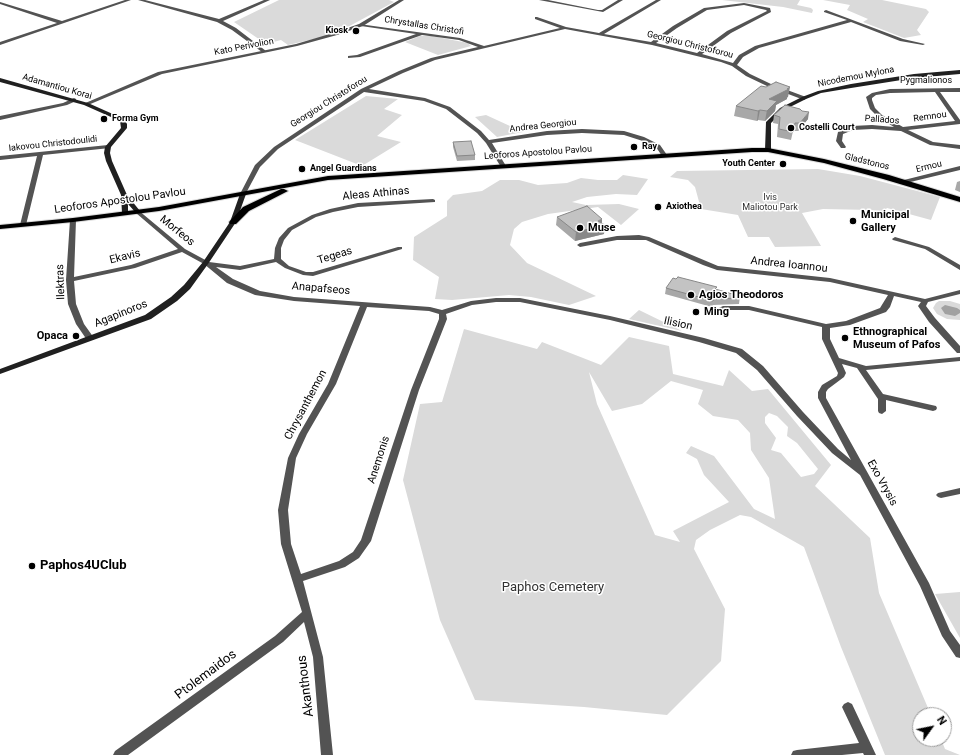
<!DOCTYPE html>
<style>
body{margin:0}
#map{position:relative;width:960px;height:755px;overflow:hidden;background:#fff;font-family:Roboto,sans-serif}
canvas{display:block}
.north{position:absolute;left:912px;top:707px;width:40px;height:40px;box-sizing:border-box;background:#fff;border:1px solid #999;border-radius:50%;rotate:57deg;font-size:11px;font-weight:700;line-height:16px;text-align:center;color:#000}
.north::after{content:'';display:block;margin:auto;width:14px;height:18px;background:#000;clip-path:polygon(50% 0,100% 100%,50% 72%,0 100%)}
</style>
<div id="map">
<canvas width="960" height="755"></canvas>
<div class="north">N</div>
</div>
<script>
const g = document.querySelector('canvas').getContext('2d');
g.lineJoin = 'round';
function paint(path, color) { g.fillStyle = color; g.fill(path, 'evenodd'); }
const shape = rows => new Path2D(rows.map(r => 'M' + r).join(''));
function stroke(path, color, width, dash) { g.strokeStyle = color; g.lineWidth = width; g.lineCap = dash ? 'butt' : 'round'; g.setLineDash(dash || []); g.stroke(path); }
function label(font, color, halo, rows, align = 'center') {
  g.font = font + ' Roboto,sans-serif'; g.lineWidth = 3; g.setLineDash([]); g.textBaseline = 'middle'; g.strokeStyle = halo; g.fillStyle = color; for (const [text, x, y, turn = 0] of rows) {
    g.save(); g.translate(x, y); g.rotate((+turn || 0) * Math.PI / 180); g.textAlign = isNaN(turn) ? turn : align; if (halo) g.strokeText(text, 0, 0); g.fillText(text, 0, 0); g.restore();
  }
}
const green = shape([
 [279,0,389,0,394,2,344,29,327,36,288,45,281,40,266,44,234,22],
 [722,0,800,0,797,5,811,8,813,10,812,13,783,7],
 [823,0,882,0,926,9,929,12,917,30,921,35,904,38,863,22,868,19,847,10,850,5],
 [420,36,432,36,468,43,471,46,438,55,405,42],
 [366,96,398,99,384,109,402,115,377,136,401,142,362,166,295,140],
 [486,115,523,132,497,137,475,117],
 [818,169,860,176,940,197,931,220,887,208,883,212,871,210,823,209,802,213,821,246,775,247,769,237,748,237,738,215,701,209,695,187,688,180,670,177,677,171],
 [623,175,648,179,637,195,616,194,587,197,572,202,586,205,619,204,639,209,621,225,598,207,548,214,522,222,514,229,510,245,527,263,596,296,569,305,531,297,509,295,452,300,435,299,439,277,413,260,414,237,447,216,447,201,453,195,482,191,500,180,519,180,538,185,567,183,581,178,598,180,617,180],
 [939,301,950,301,960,304,960,320,947,319,937,314,933,308,936,303],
 [639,310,682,331,629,319],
 [464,329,537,349,542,342,601,365,629,337,669,346,673,374,723,386,729,370,752,391,768,389,831,465,815,486,870,538,879,593,931,715,920,715,920,739,941,739,945,749,960,755,885,755,841,647,804,547,751,517,740,515,710,530,696,540,694,549,725,609,721,661,667,715,584,707,475,700,440,620,403,480,420,404,442,402],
 [589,372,612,411,642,404,671,381,703,390,698,404,713,416,738,420,750,433,751,450,769,478,775,519,754,509,714,456,691,446,686,453,697,459,704,475,729,502,673,531,680,542,655,535,597,404],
 [769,413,777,416,788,427,787,436,797,443,818,469,814,474,801,477,781,453,771,450,776,438,765,423,765,417],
 [960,592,960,638,935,594]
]);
const water = shape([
 [945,305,957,308,960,310,960,313,955,316,945,314,941,308]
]);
const minor = shape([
 [125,0,131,0,0,45,0,42,57,23,0,4,0,2,62,21,125,0],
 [138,0,145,0,219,19,264,0,270,0,223,21,236,28,266,51,262,52,232,30,217,22,138,0],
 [539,0,548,0,598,10,602,10,618,0,623,0,603,12,539,0],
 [656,0,661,0,604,34,651,42,673,26,704,8,744,3,770,8,771,12,731,33,702,54,733,63,739,55,755,46,847,20,824,12,824,11,826,10,903,39,925,44,923,45,900,41,851,22,759,48,743,57,737,65,750,74,771,84,806,97,807,98,804,100,767,86,746,76,732,66,721,62,652,45,565,29,435,60,403,73,369,89,425,98,450,107,481,131,489,140,547,131,582,129,624,131,644,137,660,145,667,155,666,156,662,156,656,147,649,143,624,135,582,133,547,135,492,143,506,166,503,168,501,167,486,143,477,133,446,109,424,101,364,92,278,149,260,167,245,195,243,196,240,194,255,165,274,147,361,89,399,71,431,58,478,47,459,40,422,35,360,57,348,58,348,56,357,55,416,34,361,26,359,26,359,24,460,38,484,46,560,28,535,19,535,17,537,17,566,27,599,33,656,0],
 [744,5,766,10,767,11,727,31,697,53,656,43,677,28,707,10,744,5],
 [960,88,960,92,940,92,960,120,960,124,908,130,933,142,960,145,960,149,930,145,901,131,872,129,853,130,843,134,842,141,846,147,845,148,841,148,836,141,838,132,852,126,872,125,894,127,878,117,870,109,866,97,872,93,890,89,960,88],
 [935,92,955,121,903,127,882,115,875,108,872,100,872,98,876,95,890,93,935,92],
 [74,98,76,99,76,101,67,105,0,120,0,116,63,103,74,98],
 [108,145,110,146,110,148,43,155,26,225,25,226,21,226,20,225,37,156,0,160,0,156,108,145],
 [960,166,960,170,902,184,899,182,900,181,960,166],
 [433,199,435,200,435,202,358,207,333,212,316,217,292,230,284,240,281,248,281,259,289,266,306,272,313,272,398,247,402,247,402,249,313,276,303,275,285,268,276,262,240,270,216,267,233,279,260,291,294,297,430,307,442,310,471,301,496,298,520,298,610,316,704,338,742,349,763,366,803,412,838,449,851,460,818,398,818,392,822,385,837,376,838,373,822,339,822,327,749,310,723,310,719,308,723,306,749,306,826,324,846,321,880,308,888,295,830,282,717,270,703,265,646,240,617,240,580,247,577,245,580,243,617,236,639,235,649,237,718,266,830,278,925,299,960,290,960,294,928,302,926,306,935,318,960,346,960,353,957,353,929,322,918,306,921,302,894,296,890,307,886,312,850,325,830,328,830,339,839,358,866,366,960,357,960,361,866,370,883,394,936,406,937,408,936,410,933,411,886,400,886,411,882,414,879,413,878,411,878,399,857,368,842,364,846,373,844,377,828,389,826,392,826,398,929,583,950,631,960,645,960,658,956,657,942,636,920,586,860,475,832,453,797,416,757,370,736,353,699,342,610,320,520,302,496,302,472,305,446,314,447,319,419,390,371,541,359,558,345,567,303,581,323,657,333,755,321,755,313,657,304,622,283,642,128,755,113,755,115,751,275,636,302,612,281,544,278,510,288,458,299,434,328,384,360,306,294,301,255,295,227,283,204,264,182,252,135,268,74,281,76,304,84,324,94,338,93,340,87,340,76,324,68,304,66,280,70,220,73,218,76,220,74,277,131,265,178,249,136,213,136,211,138,210,185,249,209,262,240,266,274,259,275,248,279,238,288,228,312,215,330,209,358,203,433,199],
 [367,307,429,311,439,314,439,319,411,390,361,540,353,552,339,561,301,574,291,544,288,510,296,458,307,434,336,384,367,307],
 [895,237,929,247,960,265,960,270,925,249,893,240,892,239,895,237],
 [960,488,960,494,941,498,938,497,936,495,938,493,960,488],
 [848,702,852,704,876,755,864,755,863,753,842,755,791,755,793,751,797,750,859,743,842,707,844,704,848,702]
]);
const tertiary = shape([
 [399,0,404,0,363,26,337,35,297,46,162,74,88,105,83,104,158,72,296,44,333,33,359,24,399,0]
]);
const secondary = shape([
 [960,70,960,74,914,78,851,88,821,93,806,99,784,110,771,123,771,150,768,152,765,150,766,122,780,108,802,97,818,91,851,84,914,74,960,70],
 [0,78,88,103,124,119,127,124,127,128,111,147,110,153,112,161,127,195,140,211,140,213,136,213,128,204,128,213,125,215,122,213,121,195,106,161,104,153,105,147,121,128,120,121,84,105,0,82,0,78],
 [243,192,246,194,236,222,208,264,190,289,177,301,151,319,0,374,0,369,145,315,171,297,184,285,203,262,230,222,240,194,243,192]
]);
const primary = shape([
 [752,148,768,148,824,159,889,175,960,197,960,202,883,179,824,163,768,152,752,152,328,180,159,211,73,222,0,229,0,225,73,218,159,207,328,176,752,148],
 [281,189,284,189,288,191,249,211,236,224,230,224,229,222,243,207,281,189]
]);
const wall = shape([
 [787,97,787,99,776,105,775,111,765,121,758,120,757,121,734,116,736,106,788,97],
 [774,115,808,119,798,131,793,131,791,140,777,137,778,124,773,123],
 [453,142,475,155,475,160,457,161,453,147],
 [960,181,960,192,955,190,957,182],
 [557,217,602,223,604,234,575,241,556,225],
 [676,279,740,296,739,304,713,305,712,307,665,294,666,288]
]);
const shadedWall = shape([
 [790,87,788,97,787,97,787,99,776,105,775,111,765,121,769,99],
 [760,110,758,120,757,121,758,111],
 [809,112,808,119,798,131,800,123],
 [602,219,602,226,605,225,604,234,575,241,576,232]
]);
const building = shape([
 [776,82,790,87,787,89,789,89,769,99,777,101,767,111,760,110,758,111,736,106,761,86,766,87,776,82],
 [785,105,800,109,802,111,809,112,800,123,795,123,793,132,779,129,780,117,774,115,785,105],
 [471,141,475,155,457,156,453,142,471,141],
 [587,206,602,219,598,221,605,225,576,232,557,217,587,206],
 [678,277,717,287,715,289,740,296,740,298,714,299,713,301,666,288,673,278,676,279,678,277]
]);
const markers = [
 [356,31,4,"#000"],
 [104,119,4,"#000"],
 [791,128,4,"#000"],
 [634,147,4,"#000"],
 [783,164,4,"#000"],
 [302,169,4,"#000"],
 [658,207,4,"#000"],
 [853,221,4,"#000"],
 [580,228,4,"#000"],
 [691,295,4,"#000"],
 [696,312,4,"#000"],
 [76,336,4,"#000"],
 [845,338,4,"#000"],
 [32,566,4,"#000"]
];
const farStreetnames = [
 ["Chrystallas Christofi",424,26,9],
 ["Georgiou Christoforou",690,45,14],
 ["Kato Perivolion",244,47,-11],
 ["Nicodemou Mylona",856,77,-11],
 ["Pygmalionos",926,81],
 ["Adamantiou Korai",57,87,16],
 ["Georgiou Christoforou",329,102,-32],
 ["Remnou",930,117,-8],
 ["Pallados",882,120,4],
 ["Andrea Georgiou",543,126,-6],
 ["Iakovou Christodoulidi",53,144,-6],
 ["Leoforos Apostolou Pavlou",538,153,-4],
 ["Gladstonos",867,162,14],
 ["Ermou",929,167,-14]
];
const farPoinames = [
 ["Kiosk",348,31,"right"],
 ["Forma Gym",112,119],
 ["Costelli Court",799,128],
 ["Ray",642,147],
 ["Youth Center",775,164,"right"],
 ["Angel Guardians",310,169],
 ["Axiothea",666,207]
];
const farParknames = [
 ["Ivis",770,198],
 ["Maliotou Park",770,208]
];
const streetNames = [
 ["Aleas Athinas",376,194,-5],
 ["Leoforos Apostolou Pavlou",120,201,-8],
 ["Morfeos",177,231,39],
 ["Tegeas",335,256,-17],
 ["Ekavis",125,257,-14],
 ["Andrea Ioannou",789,265,6],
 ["Ilektras",61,282,-92],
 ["Anapafseos",321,289,5],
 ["Agapinoros",121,314,-22],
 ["Ilision",678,324,12],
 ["Chrysanthemon",306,405,-62],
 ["Anemonis",379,460,-72],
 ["Exo Vrysis",882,483,61]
];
const poiNames = [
 ["Municipal",861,215],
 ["Gallery",861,228],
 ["Muse",588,228],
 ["Agios Theodoros",699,295],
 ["Ming",704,312],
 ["Ethnographical",853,332],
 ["Museum of Pafos",853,345],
 ["Opaca",68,336,"right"]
];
const nearPoinames = [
 ["Paphos4UClub",40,566]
];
const nearParknames = [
 ["Paphos Cemetery",553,588]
];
const nearStreetnames = [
 ["Ptolemaidos",206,675,-37],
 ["Akanthous",306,686,-97]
];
paint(green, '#dadada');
paint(water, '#a1a1a1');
stroke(primary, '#dbdbdb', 2);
paint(minor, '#535353');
paint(tertiary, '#535353');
paint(secondary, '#202020');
paint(primary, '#000');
paint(wall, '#a8a8a8');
paint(shadedWall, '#888');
paint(building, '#c3c3c3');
stroke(building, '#888', 1);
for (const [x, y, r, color] of markers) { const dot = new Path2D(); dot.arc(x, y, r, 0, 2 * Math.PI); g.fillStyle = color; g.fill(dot); stroke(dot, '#fff', 1.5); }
label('9px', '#000', '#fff', farStreetnames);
label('bold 9px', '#000', '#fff', farPoinames, 'left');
label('9px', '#313131', '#fff', farParknames);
label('11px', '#000', '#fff', streetNames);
label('bold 11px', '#000', '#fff', poiNames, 'left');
label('bold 13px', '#000', '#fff', nearPoinames, 'left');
label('13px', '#313131', '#fff', nearParknames);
label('13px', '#000', '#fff', nearStreetnames);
</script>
